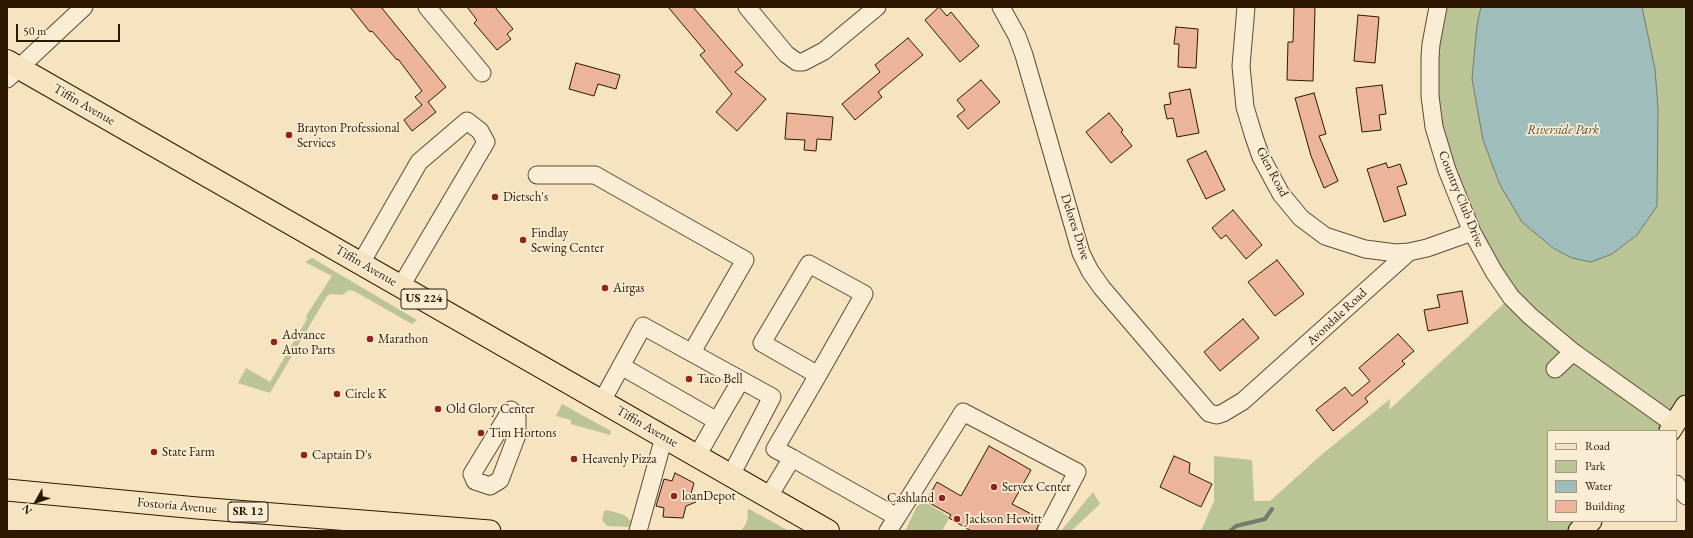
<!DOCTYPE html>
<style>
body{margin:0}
#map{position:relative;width:1693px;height:538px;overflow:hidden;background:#f6e3c0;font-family:"EB Garamond",serif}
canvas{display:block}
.frame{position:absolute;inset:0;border:8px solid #2c1801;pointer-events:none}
.legend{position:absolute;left:1547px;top:430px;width:130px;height:92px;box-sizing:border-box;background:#f9edd6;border:1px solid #a79881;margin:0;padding:5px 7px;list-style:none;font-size:12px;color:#2c1801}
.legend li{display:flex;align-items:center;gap:8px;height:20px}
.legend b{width:20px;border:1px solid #a79881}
.north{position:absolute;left:16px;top:482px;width:40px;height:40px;-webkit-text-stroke:3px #f9edd6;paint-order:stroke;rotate:230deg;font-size:11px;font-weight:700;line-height:16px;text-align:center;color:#2c1801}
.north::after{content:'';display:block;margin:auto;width:14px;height:18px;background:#2c1801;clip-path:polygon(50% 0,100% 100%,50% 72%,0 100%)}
.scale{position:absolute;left:16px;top:24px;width:104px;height:18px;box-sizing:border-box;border:2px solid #2c1801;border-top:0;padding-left:5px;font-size:12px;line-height:14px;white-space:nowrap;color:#2c1801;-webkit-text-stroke:3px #f9edd6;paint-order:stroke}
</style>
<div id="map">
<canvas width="1693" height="538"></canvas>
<div class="frame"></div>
<ul class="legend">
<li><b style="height:5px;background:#f6e3c0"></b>Road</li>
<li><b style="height:11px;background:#bac494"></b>Park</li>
<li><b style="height:11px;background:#9fbdba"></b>Water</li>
<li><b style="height:11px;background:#ecb59a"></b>Building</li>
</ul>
<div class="north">N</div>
<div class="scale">50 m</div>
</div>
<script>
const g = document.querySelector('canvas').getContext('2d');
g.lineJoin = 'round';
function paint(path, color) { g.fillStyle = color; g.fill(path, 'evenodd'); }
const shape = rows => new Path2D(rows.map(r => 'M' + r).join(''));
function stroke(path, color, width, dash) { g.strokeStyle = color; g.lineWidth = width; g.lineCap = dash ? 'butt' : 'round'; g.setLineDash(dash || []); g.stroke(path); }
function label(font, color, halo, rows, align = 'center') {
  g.font = font + ' "EB Garamond",serif'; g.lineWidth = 3.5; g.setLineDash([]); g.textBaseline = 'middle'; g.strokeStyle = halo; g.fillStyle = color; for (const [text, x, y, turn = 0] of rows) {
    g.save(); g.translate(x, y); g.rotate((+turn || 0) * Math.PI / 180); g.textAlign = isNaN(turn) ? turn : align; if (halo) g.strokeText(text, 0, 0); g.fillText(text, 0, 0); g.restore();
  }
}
const green = shape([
 [1438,7,1686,7,1686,406,1670,431,1548,431,1548,521,1591,521,1579,531,1201,531,1214,501,1214,456,1252,460,1254,501,1270,501,1320,456,1390,399,1389,410,1511,297,1494,272,1434,127],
 [312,258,417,320,412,324,354,291,349,290,342,295,331,294,327,296,270,393,238,383,246,368,270,382,307,319,306,316,332,276,305,262],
 [562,404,611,431,610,435,571,424,571,420,556,416],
 [1093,492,1100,504,1071,531,1061,531],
 [925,502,948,516,949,518,942,531,905,531,917,506],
 [749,509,789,531,741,531,746,524,748,515,747,511],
 [607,510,624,515,631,521,629,527,607,526,602,520,604,511]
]);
const water = shape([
 [1481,7,1642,7,1655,69,1658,108,1657,206,1637,235,1612,254,1591,262,1572,258,1553,248,1522,222,1500,185,1483,140,1472,79,1477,25,1481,7]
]);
const stream = shape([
 [1230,531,1236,526,1265,519,1272,509]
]);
const building = shape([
 [350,7,381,7,446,87,428,102,436,112,412,131,404,120,422,105,415,97,422,91,398,59,397,60,372,31,370,32,350,7],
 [467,7,495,7,513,29,507,34,511,39,497,50,474,23,477,20,467,7],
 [668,7,693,7,743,65,735,72,766,99,737,131,716,112,732,94,700,55,705,51,668,7],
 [939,7,947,16,951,12,979,46,960,62,925,20,939,7],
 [1294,7,1315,7,1313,81,1287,80,1288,42,1293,42,1294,7],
 [1358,15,1379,17,1375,63,1354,61,1358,15],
 [1176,27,1198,29,1196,68,1178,67,1179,44,1174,44,1176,27],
 [908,38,923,55,878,92,882,97,855,120,842,104,880,72,875,65,908,38],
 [576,63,620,75,616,89,598,84,594,96,569,89,576,63],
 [981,80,1000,102,968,129,957,116,965,110,957,100,981,80],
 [1382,85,1386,114,1379,115,1381,130,1362,132,1356,88,1382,85],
 [1190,89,1199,133,1177,137,1173,118,1167,119,1164,105,1171,104,1169,93,1190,89],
 [1314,93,1326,134,1319,136,1338,181,1324,188,1311,156,1295,98,1314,93],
 [787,113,833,117,831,140,817,139,816,151,804,150,805,140,785,139,787,113],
 [1109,113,1123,130,1121,132,1132,146,1111,163,1086,132,1109,113],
 [1206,151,1225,190,1206,199,1187,160,1206,151],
 [1386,163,1388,168,1400,164,1407,184,1397,187,1406,215,1384,222,1367,169,1386,163],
 [1233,210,1262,245,1246,259,1226,235,1221,239,1212,228,1233,210],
 [1277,260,1304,294,1275,316,1248,282,1277,260],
 [1462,291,1468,323,1428,331,1424,310,1440,307,1437,295,1462,291],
 [1243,319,1259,338,1220,371,1204,352,1243,319],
 [1398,334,1414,351,1402,361,1405,364,1365,398,1368,402,1333,431,1316,410,1345,387,1352,396,1370,381,1359,368,1398,334],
 [989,446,1031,470,1012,504,1041,519,1036,531,971,531,949,518,951,515,926,501,937,482,961,496,989,446],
 [1174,456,1190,463,1189,473,1212,484,1201,507,1160,487,1174,456],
 [675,473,694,483,690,497,696,502,686,506,683,518,663,517,664,508,656,506,664,479,672,481,675,473]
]);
const minor = shape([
 [427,7,482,73],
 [747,7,786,54,797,62,803,62,824,51,877,7],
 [1001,7,1017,36,1024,55,1081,253,1090,271,1102,288,1209,413,1217,415,1223,413,1243,401,1409,252,1427,248,1472,232],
 [1246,7,1241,66,1245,107,1254,137,1261,157,1281,194,1301,218,1325,236,1365,249,1396,253,1409,252],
 [1438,7,1431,44,1430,57,1430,96,1434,127,1447,170,1472,232,1494,272,1511,297,1530,316,1573,352,1674,424],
 [7,79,84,7],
 [537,175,595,175,745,260,692,352],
 [361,263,419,162,467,121,480,131,486,142,401,286],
 [621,366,717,421,741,380],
 [1555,369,1573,352],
 [602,401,643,326,772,397,731,475],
 [511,410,517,417,517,435,500,480,490,486,475,481,472,474,511,410],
 [697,456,717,421],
 [792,458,775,449,818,375,864,294,809,264,762,343,818,375],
 [1676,484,1686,496],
 [769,496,792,458,897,517,888,531],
 [897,517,963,412,1077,472,1046,531],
 [638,531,664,437]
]);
const major = shape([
 [1670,431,1686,406],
 [7,490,197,508,490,531],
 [1579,531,1591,521]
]);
const highway = shape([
 [7,61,828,531]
]);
const markers = [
 [289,135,4,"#8f2418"],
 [495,197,4,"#8f2418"],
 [523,240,4,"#8f2418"],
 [605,288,4,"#8f2418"],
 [370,339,4,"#8f2418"],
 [274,342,4,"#8f2418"],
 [689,379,4,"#8f2418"],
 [337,394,4,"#8f2418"],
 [438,409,4,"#8f2418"],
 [481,433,4,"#8f2418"],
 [154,452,4,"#8f2418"],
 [304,455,4,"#8f2418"],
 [574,459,4,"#8f2418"],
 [994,487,4,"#8f2418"],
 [674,496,4,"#8f2418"],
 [942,498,4,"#8f2418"],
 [957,519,4,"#8f2418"]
];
const shields = [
 [424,299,46],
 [248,512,40]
];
const shieldNames = [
 ["US 224",424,299],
 ["SR 12",248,512]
];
const streetNames = [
 ["Tiffin Avenue",84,105,30],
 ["Glen Road",1272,172,62],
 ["Country Club Drive",1461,199,68],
 ["Delores Drive",1075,227,72],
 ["Tiffin Avenue",366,266,30],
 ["Avondale Road",1337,317,-43],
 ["Tiffin Avenue",647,427,30],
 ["Fostoria Avenue",177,506,5]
];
const poiNames = [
 ["Brayton Professional",297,128],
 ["Services",297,143],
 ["Dietsch's",503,197],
 ["Findlay",531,233],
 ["Sewing Center",531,248],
 ["Airgas",613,288],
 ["Advance",282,335],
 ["Auto Parts",282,350],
 ["Marathon",378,339],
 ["Taco Bell",697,379],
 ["Circle K",345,394],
 ["Old Glory Center",446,409],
 ["Tim Hortons",489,433],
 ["State Farm",162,452],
 ["Captain D's",312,455],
 ["Heavenly Pizza",582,459],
 ["Servex Center",1002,487],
 ["loanDepot",682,496],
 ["Cashland",934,498,"right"],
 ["Jackson Hewitt",965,519]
];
const parkNames = [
 ["Riverside Park",1563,130]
];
paint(green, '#bac494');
paint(water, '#9fbdba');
stroke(water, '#717b70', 1);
stroke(stream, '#717b70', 4);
paint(building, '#ecb59a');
stroke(building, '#2c1801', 1);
stroke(minor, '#5e4b31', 19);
stroke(major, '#2c1801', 23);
stroke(highway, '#2c1801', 24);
stroke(minor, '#f9edd6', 17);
stroke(major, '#f6e3c0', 21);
stroke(highway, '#f6e3c0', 22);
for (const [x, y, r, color] of markers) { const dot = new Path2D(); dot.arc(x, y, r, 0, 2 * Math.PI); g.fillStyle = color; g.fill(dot); stroke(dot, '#f9edd6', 1.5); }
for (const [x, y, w] of shields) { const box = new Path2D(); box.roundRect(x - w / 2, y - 10, w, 20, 3); g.fillStyle = '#f9edd6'; g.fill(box); stroke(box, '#2c1801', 1); }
label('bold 12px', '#2c1801', null, shieldNames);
label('13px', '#2c1801', '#f9edd6', streetNames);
label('13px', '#2c1801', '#f9edd6', poiNames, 'left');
label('italic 13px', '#574c2d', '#f9edd6', parkNames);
</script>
